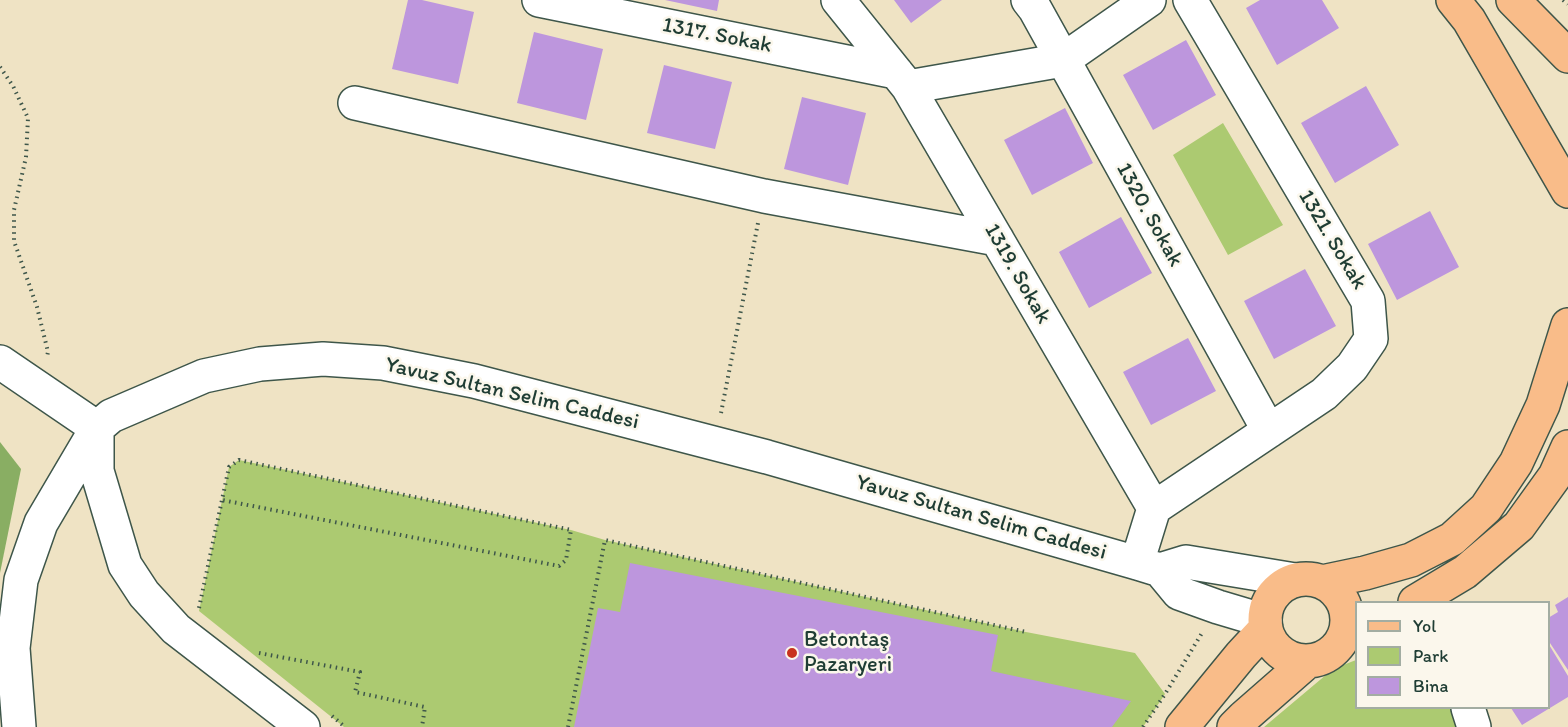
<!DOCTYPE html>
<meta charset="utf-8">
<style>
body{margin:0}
#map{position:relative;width:1568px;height:727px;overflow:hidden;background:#efe3c4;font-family:Itim,sans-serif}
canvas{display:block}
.legend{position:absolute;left:1355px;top:601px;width:195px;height:108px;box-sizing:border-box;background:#fbf7ec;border:2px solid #a3ada2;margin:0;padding:8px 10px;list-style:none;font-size:18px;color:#1f3d34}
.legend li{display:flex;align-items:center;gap:12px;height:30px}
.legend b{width:30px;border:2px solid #a3ada2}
</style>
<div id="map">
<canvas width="1568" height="727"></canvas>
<ul class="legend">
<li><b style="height:8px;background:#f9bc89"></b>Yol</li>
<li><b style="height:16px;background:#acca71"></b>Park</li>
<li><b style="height:16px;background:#bd96dd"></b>Bina</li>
</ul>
</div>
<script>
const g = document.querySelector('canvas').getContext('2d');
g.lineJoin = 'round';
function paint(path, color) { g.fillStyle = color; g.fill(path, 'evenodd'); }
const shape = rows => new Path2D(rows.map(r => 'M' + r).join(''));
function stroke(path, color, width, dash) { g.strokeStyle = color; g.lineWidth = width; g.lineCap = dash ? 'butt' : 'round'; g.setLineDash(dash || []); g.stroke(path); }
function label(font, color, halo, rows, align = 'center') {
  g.font = font + ' Itim,sans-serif'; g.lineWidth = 5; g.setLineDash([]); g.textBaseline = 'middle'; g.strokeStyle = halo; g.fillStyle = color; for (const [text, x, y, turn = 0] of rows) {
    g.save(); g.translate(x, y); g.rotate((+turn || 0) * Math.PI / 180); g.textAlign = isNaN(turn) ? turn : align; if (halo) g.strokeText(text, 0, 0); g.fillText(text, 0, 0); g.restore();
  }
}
const green = shape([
 [1223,123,1283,225,1228,255,1173,155],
 [239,460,571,530,605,540,1026,632,1135,653,1165,694,1143,727,344,727,199,611,229,467],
 [1356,660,1356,708,1457,708,1465,727,1264,727,1333,669]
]);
const forest = shape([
 [0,442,21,469,0,573]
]);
const building = shape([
 [408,0,422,0,474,12,458,84,392,69],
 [665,0,719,0,717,11],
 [894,0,942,0,911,23],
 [1260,0,1322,0,1339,28,1277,65,1246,8],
 [534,32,603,49,586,120,517,103],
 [1186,40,1216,95,1153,130,1123,75],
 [664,65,732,82,715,149,647,133],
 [1366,86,1399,145,1335,183,1301,123],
 [802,97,866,113,848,185,784,169],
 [1065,108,1093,163,1032,195,1004,140],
 [1430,211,1459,267,1397,300,1368,244],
 [1121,217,1152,273,1089,308,1059,252],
 [1305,269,1336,326,1274,359,1244,301],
 [1188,338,1216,391,1151,425,1123,372],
 [630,563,998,635,991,671,1131,701,1112,727,574,727,598,608,620,612],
 [1568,597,1568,670,1548,640,1548,618,1558,612,1555,605],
 [1548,643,1568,676,1568,697,1522,725,1511,708,1548,708]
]);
const path = shape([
 [1563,0,1568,4],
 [0,67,13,86,28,118,26,157,14,210,14,241,37,307,48,352,47,357],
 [721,413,758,223],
 [199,608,229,467,239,460,571,530,566,560,559,566,222,500],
 [259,653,360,672,355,692,425,707,422,727],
 [332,716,345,727],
 [568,727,605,540,1026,632],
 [1143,727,1165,694,1202,633]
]);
const minor = shape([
 [539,0,896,72],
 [838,0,908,87,1154,508,1137,563],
 [1028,0,1035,9,1269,431],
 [908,87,1063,60,1149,0],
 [355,103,764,196,997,239],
 [0,362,97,428],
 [97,429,97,471,125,565,144,594,176,629,303,727],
 [1154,508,1324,394,1352,367,1371,339,1368,301,1190,0],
 [1160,570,1186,562,1295,580],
 [1468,708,1474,727],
 [19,727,13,648,21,580,41,523,97,428,111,416,204,376,260,364,323,359,383,363,474,381,767,457,1137,563,1160,570,1179,593,1218,607,1265,621]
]);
const major = shape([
 [1453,0,1469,20,1568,191],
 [1513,0,1568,56],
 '1265 620a41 41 0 1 1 82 0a41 41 0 1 1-82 0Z',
 [1322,582,1365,573,1411,560,1452,539,1486,508,1516,463,1543,405,1568,325],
 [1415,602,1465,572,1519,526,1555,476,1568,447],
 [1182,727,1241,655,1266,628],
 [1234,727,1244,717,1308,661]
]);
const markers = [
 [792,653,6,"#c8321e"]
];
const streetNames = [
 ["1317. Sokak",717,36,11],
 ["1320. Sokak",1149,215,61],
 ["1321. Sokak",1332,240,59],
 ["1319. Sokak",1017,274,60],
 ["Yavuz Sultan Selim Caddesi",512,394,13],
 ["Yavuz Sultan Selim Caddesi",981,518,16]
];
const poiNames = [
 ["Betontaş",804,640],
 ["Pazaryeri",804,665]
];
paint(green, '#acca71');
paint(forest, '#89ae63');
paint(building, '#bd96dd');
stroke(minor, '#3e564a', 36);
stroke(major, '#3e564a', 36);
stroke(path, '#3e564a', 4, [1.5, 4.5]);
stroke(minor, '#fff', 33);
stroke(major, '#f9bc89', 33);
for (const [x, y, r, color] of markers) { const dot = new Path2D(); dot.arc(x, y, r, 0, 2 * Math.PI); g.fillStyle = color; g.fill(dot); stroke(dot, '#fbf7ec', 2); }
label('22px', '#1f3d34', '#fbf7ec', streetNames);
label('22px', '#1f3d34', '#fbf7ec', poiNames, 'left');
</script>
